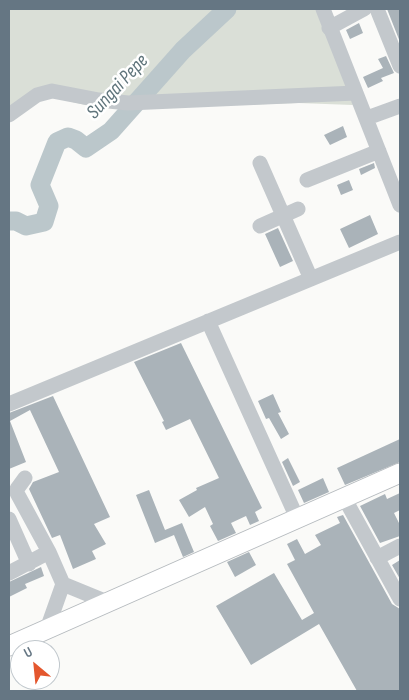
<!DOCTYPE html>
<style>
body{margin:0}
#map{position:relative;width:409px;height:700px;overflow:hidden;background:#fafaf8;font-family:"Sofia Sans Condensed",sans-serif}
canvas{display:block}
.frame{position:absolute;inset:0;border:10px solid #657683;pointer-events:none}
.north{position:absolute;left:10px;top:640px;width:50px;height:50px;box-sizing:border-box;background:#fff;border:1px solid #c1c8cd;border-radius:50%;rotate:332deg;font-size:14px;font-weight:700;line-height:20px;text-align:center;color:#657683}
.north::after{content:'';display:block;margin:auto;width:18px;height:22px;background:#e4572e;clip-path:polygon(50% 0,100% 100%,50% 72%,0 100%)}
</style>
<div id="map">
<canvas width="409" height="700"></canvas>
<div class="frame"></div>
<div class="north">U</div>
</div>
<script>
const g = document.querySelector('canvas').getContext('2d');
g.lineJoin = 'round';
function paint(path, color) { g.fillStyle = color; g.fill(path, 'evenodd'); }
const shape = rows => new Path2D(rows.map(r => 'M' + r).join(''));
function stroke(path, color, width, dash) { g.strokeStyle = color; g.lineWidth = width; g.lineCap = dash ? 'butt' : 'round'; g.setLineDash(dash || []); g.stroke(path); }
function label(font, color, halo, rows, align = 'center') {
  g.font = font + ' "Sofia Sans Condensed",sans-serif'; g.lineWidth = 5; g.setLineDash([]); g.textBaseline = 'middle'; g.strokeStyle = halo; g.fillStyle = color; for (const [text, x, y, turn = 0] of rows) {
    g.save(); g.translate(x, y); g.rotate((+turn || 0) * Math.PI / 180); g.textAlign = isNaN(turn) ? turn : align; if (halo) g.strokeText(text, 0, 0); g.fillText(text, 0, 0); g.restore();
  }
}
const green = shape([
 [9,9,321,9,353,105,298,103,149,108,94,107,51,97,38,100,9,122]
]);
const river = shape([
 [9,221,16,221,26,226,44,222,49,206,40,185,57,142,68,137,76,140,86,148,111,131,183,50,227,9]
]);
const building = shape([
 [387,9,400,9,400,42],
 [359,23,363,33,350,39,346,30],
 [386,56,394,73,381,78,383,81,368,88,363,77,383,68,378,59],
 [343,126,347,137,330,145,324,135],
 [374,163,375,168,361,175,359,169],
 [349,180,353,190,341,195,337,185],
 [370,215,378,234,349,248,340,229],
 [278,228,293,261,280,267,265,234],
 [181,343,262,508,255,512,259,521,250,525,246,516,231,523,236,533,218,541,210,526,213,524,205,507,189,517,179,500,197,490,196,488,219,478,190,419,166,430,162,422,164,421,134,362],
 [273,394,281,412,278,413,289,434,281,439,269,418,266,419,258,401],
 [53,396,110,517,94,524,106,544,92,551,96,559,73,569,60,535,52,538,29,489,33,482,59,472,30,410,10,421,26,462,9,469,9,413],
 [400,439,400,462,345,485,337,468],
 [288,458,300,482,293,486,282,462],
 [323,478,329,492,304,503,298,490],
 [149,490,165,530,182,523,194,552,183,557,174,535,155,543,136,495],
 [400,493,400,510,394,513,400,525,400,536,380,543,360,506,385,494,387,499],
 [343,515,392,604,400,609,400,691,357,691,319,624,251,665,216,606,274,573,302,620,314,613,287,564,295,560,287,544,297,539,305,554,321,545,315,535,340,523,337,517],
 [249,552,256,565,235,577,227,562],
 [400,560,400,579,392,565],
 [41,567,44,576,25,584,27,588,9,597,9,582]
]);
const minor = shape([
 [323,9,400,205],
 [377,9,400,66],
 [329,28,364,9],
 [9,115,37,95,52,91,99,100,128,103,356,93],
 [367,118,400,106],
 [260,163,311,279],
 [307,180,379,151],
 [260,226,298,209],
 [208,321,297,518],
 [9,404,400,242],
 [25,478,17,489,17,493,49,552,63,584,107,602],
 [346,501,400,599],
 [9,519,29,564],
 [377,558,400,546],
 [9,573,49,552],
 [47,629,63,584]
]);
const major = shape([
 [9,646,400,473]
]);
const waterNames = [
 ["Sungai Pepe",118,87,-47]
];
paint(green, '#dadfd7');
stroke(river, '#bbc7cb', 19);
paint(building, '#aab3b9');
stroke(major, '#b5babe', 21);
stroke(minor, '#c3c8cc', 15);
stroke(major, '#fff', 19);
label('italic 20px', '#60757c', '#fff', waterNames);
</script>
